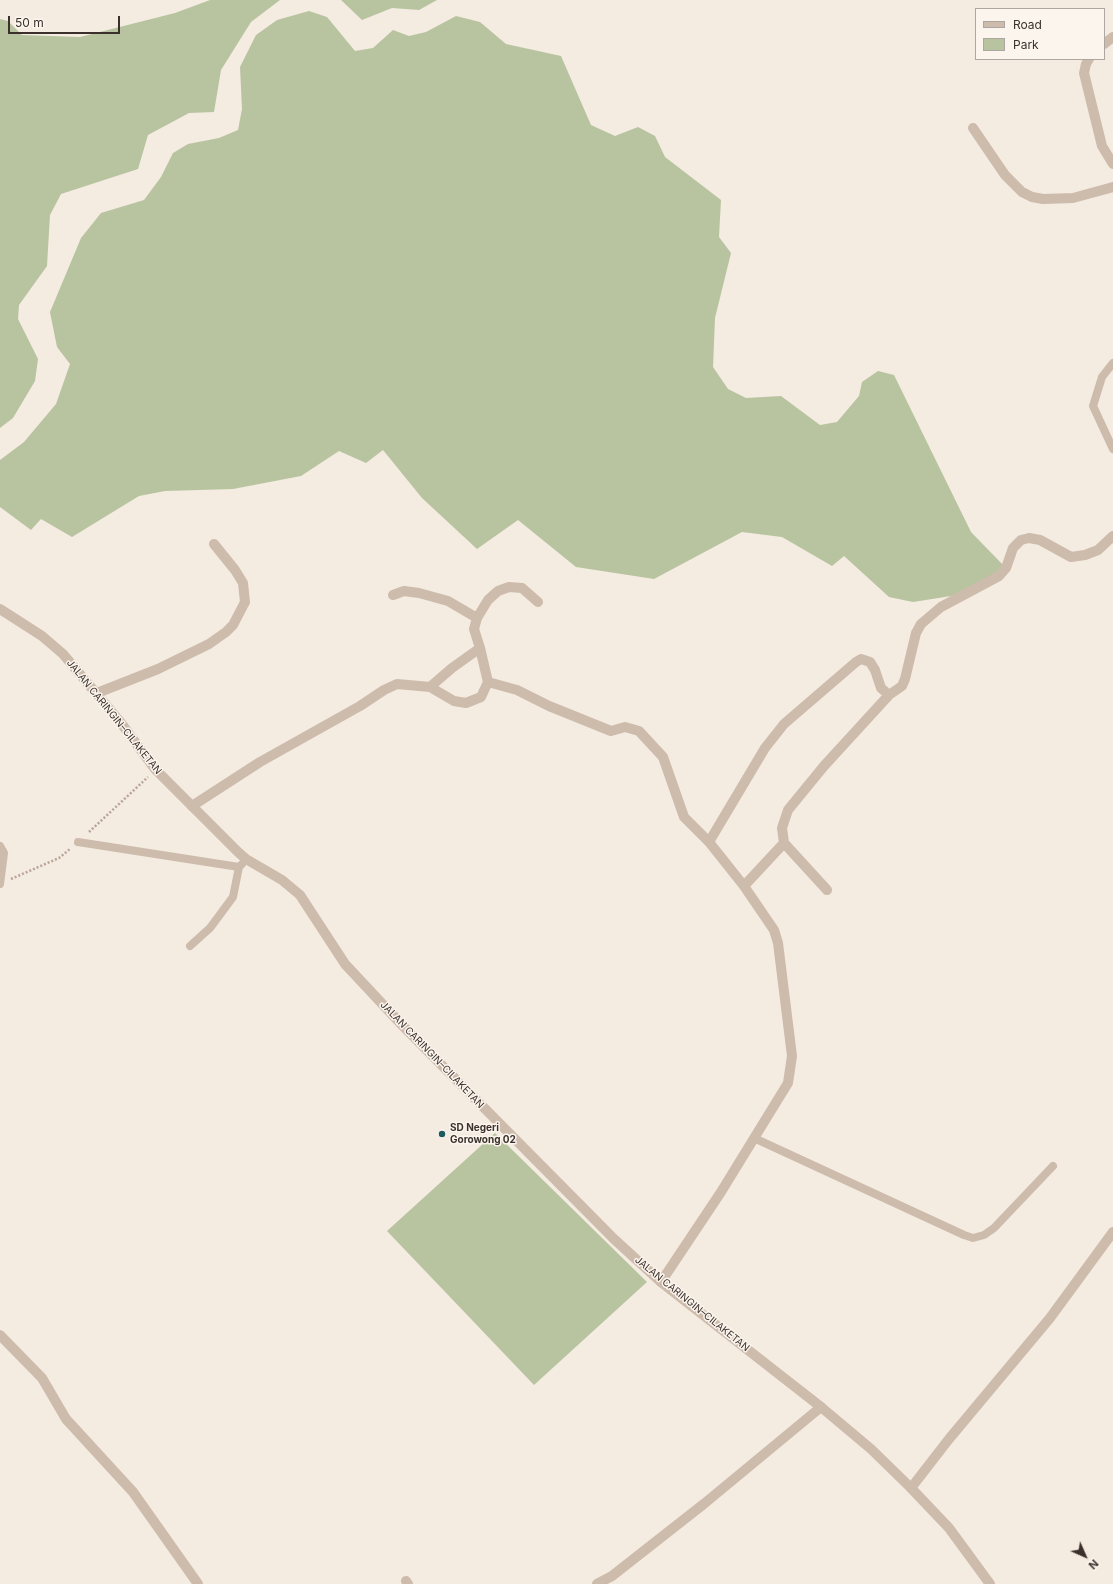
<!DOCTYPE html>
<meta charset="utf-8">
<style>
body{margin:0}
#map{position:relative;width:1113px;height:1584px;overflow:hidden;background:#f4ebe1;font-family:Inter,sans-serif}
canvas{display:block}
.legend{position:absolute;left:975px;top:8px;width:130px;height:52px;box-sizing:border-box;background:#fbf5ee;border:1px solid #aea6a0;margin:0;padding:5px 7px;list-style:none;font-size:12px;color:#3b302b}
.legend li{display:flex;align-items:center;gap:8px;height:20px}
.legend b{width:20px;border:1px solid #aea6a0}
.north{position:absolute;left:1065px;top:1536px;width:40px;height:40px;-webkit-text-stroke:3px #fbf5ee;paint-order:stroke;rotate:135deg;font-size:11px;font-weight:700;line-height:16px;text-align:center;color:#3b302b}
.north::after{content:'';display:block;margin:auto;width:14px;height:18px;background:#3b302b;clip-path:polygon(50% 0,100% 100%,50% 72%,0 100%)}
.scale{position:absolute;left:8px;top:16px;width:112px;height:18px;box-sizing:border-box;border:2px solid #3b302b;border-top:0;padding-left:5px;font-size:12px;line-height:14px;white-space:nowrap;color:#3b302b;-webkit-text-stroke:3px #fbf5ee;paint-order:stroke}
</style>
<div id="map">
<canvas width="1113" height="1584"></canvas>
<ul class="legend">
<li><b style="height:5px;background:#cdbbac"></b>Road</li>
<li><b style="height:11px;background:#b8c4a0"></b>Park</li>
</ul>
<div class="north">N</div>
<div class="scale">50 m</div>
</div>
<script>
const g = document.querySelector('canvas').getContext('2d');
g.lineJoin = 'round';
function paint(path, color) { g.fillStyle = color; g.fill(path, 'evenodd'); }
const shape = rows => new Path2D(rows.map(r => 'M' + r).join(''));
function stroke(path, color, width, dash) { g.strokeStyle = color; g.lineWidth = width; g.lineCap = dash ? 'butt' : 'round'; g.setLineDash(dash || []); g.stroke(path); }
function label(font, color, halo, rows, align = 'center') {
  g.font = font + ' Inter,sans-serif'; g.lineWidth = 3; g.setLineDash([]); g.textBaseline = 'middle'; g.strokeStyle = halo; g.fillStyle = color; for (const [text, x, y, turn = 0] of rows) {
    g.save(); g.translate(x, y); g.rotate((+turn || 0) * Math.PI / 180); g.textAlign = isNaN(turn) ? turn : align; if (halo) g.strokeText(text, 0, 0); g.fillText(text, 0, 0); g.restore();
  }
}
const green = shape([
 [210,0,280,0,251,22,221,70,214,112,189,113,148,135,138,169,61,194,50,215,47,266,19,305,18,319,38,359,35,381,13,418,0,428,0,19,8,21,22,35,80,37,175,13],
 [341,0,437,0,419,10,392,8,362,20],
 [309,11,327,17,355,51,373,48,393,30,409,36,426,32,456,16,480,22,506,44,561,56,591,125,615,136,638,127,655,136,665,157,721,200,719,237,731,253,715,318,713,367,728,389,746,398,781,396,820,425,837,422,859,396,862,382,878,371,894,375,971,532,1004,566,994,581,951,596,913,602,889,597,844,556,832,566,782,537,742,532,654,579,576,567,518,520,477,549,422,498,383,450,366,463,339,451,301,476,233,489,165,491,139,496,72,537,41,519,31,530,0,507,0,460,24,442,56,404,70,364,57,347,50,312,81,238,101,213,144,200,161,177,173,153,188,144,219,138,238,130,242,109,240,67,256,35,277,20],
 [495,1133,647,1282,534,1385,387,1231]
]);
const path = shape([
 [89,832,148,777],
 [11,879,59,858,70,849]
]);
const service = shape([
 [1113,363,1102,377,1093,406,1113,449],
 [78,842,239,867],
 [0,846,4,853,0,884],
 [190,946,210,928,233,897,239,867,242,864],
 [754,1138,964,1235,973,1238,984,1235,994,1228,1053,1166]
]);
const minor = shape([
 [1104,44,1113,37],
 [1089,59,1086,64,1084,73,1102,146,1113,164],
 [973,128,1005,175,1022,192,1032,197,1043,199,1073,198,1113,187],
 [393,595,404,591,419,593,448,601,477,618],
 [488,682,517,690,549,706,611,731,625,727,639,731,663,757,684,817,709,842,744,886,774,930,778,943,792,1056,788,1083,721,1192,661,1282],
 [430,687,452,668,480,648],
 [97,693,158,669,209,644,226,632,233,625,245,602,243,583,235,570,214,544],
 [192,806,260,762,360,706,384,690,397,684,430,687,454,701,466,703,481,697,488,682,480,648,474,629,477,618,488,600,498,591,509,587,522,588,538,602],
 [709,842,765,748,784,724,856,662,861,659,870,662,875,670,881,688,889,695,902,686,905,679,916,633,921,624,941,607,999,576,1006,568,1013,548,1021,540,1029,538,1040,540,1071,557,1085,555,1098,550,1113,536],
 [744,886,784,843],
 [827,890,784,843,782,828,788,810,824,766,889,695],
 [0,1335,42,1378,66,1419,133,1492,198,1584],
 [911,1488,949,1439,1050,1318,1113,1232],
 [406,1581,408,1584],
 [597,1584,612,1576,705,1503,821,1407]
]);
const tertiary = shape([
 [0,609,42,636,63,654,121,723,155,769,238,852,246,859,282,880,300,895,345,964,402,1025,614,1239,661,1282,821,1407,871,1449,911,1488,949,1528,990,1584]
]);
const markers = [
 [442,1134,4,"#1f5a5e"]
];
const streetNames = [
 ["JALAN CARINGIN–CILAKETAN",114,717,51],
 ["JALAN CARINGIN–CILAKETAN",432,1055,46],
 ["JALAN CARINGIN–CILAKETAN",692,1304,39]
];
const poiNames = [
 ["SD Negeri",450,1128],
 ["Gorowong 02",450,1140]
];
paint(green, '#b8c4a0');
stroke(path, '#b9a596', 2.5, [2, 2]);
stroke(service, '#cdbbac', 8);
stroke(minor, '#cdbbac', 10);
stroke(tertiary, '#cdbbac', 10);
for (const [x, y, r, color] of markers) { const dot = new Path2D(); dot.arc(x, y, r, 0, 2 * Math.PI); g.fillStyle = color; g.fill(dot); stroke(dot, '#fbf5ee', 1.5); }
label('10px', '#3b302b', '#fbf5ee', streetNames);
label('bold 10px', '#3b302b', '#fbf5ee', poiNames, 'left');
</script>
